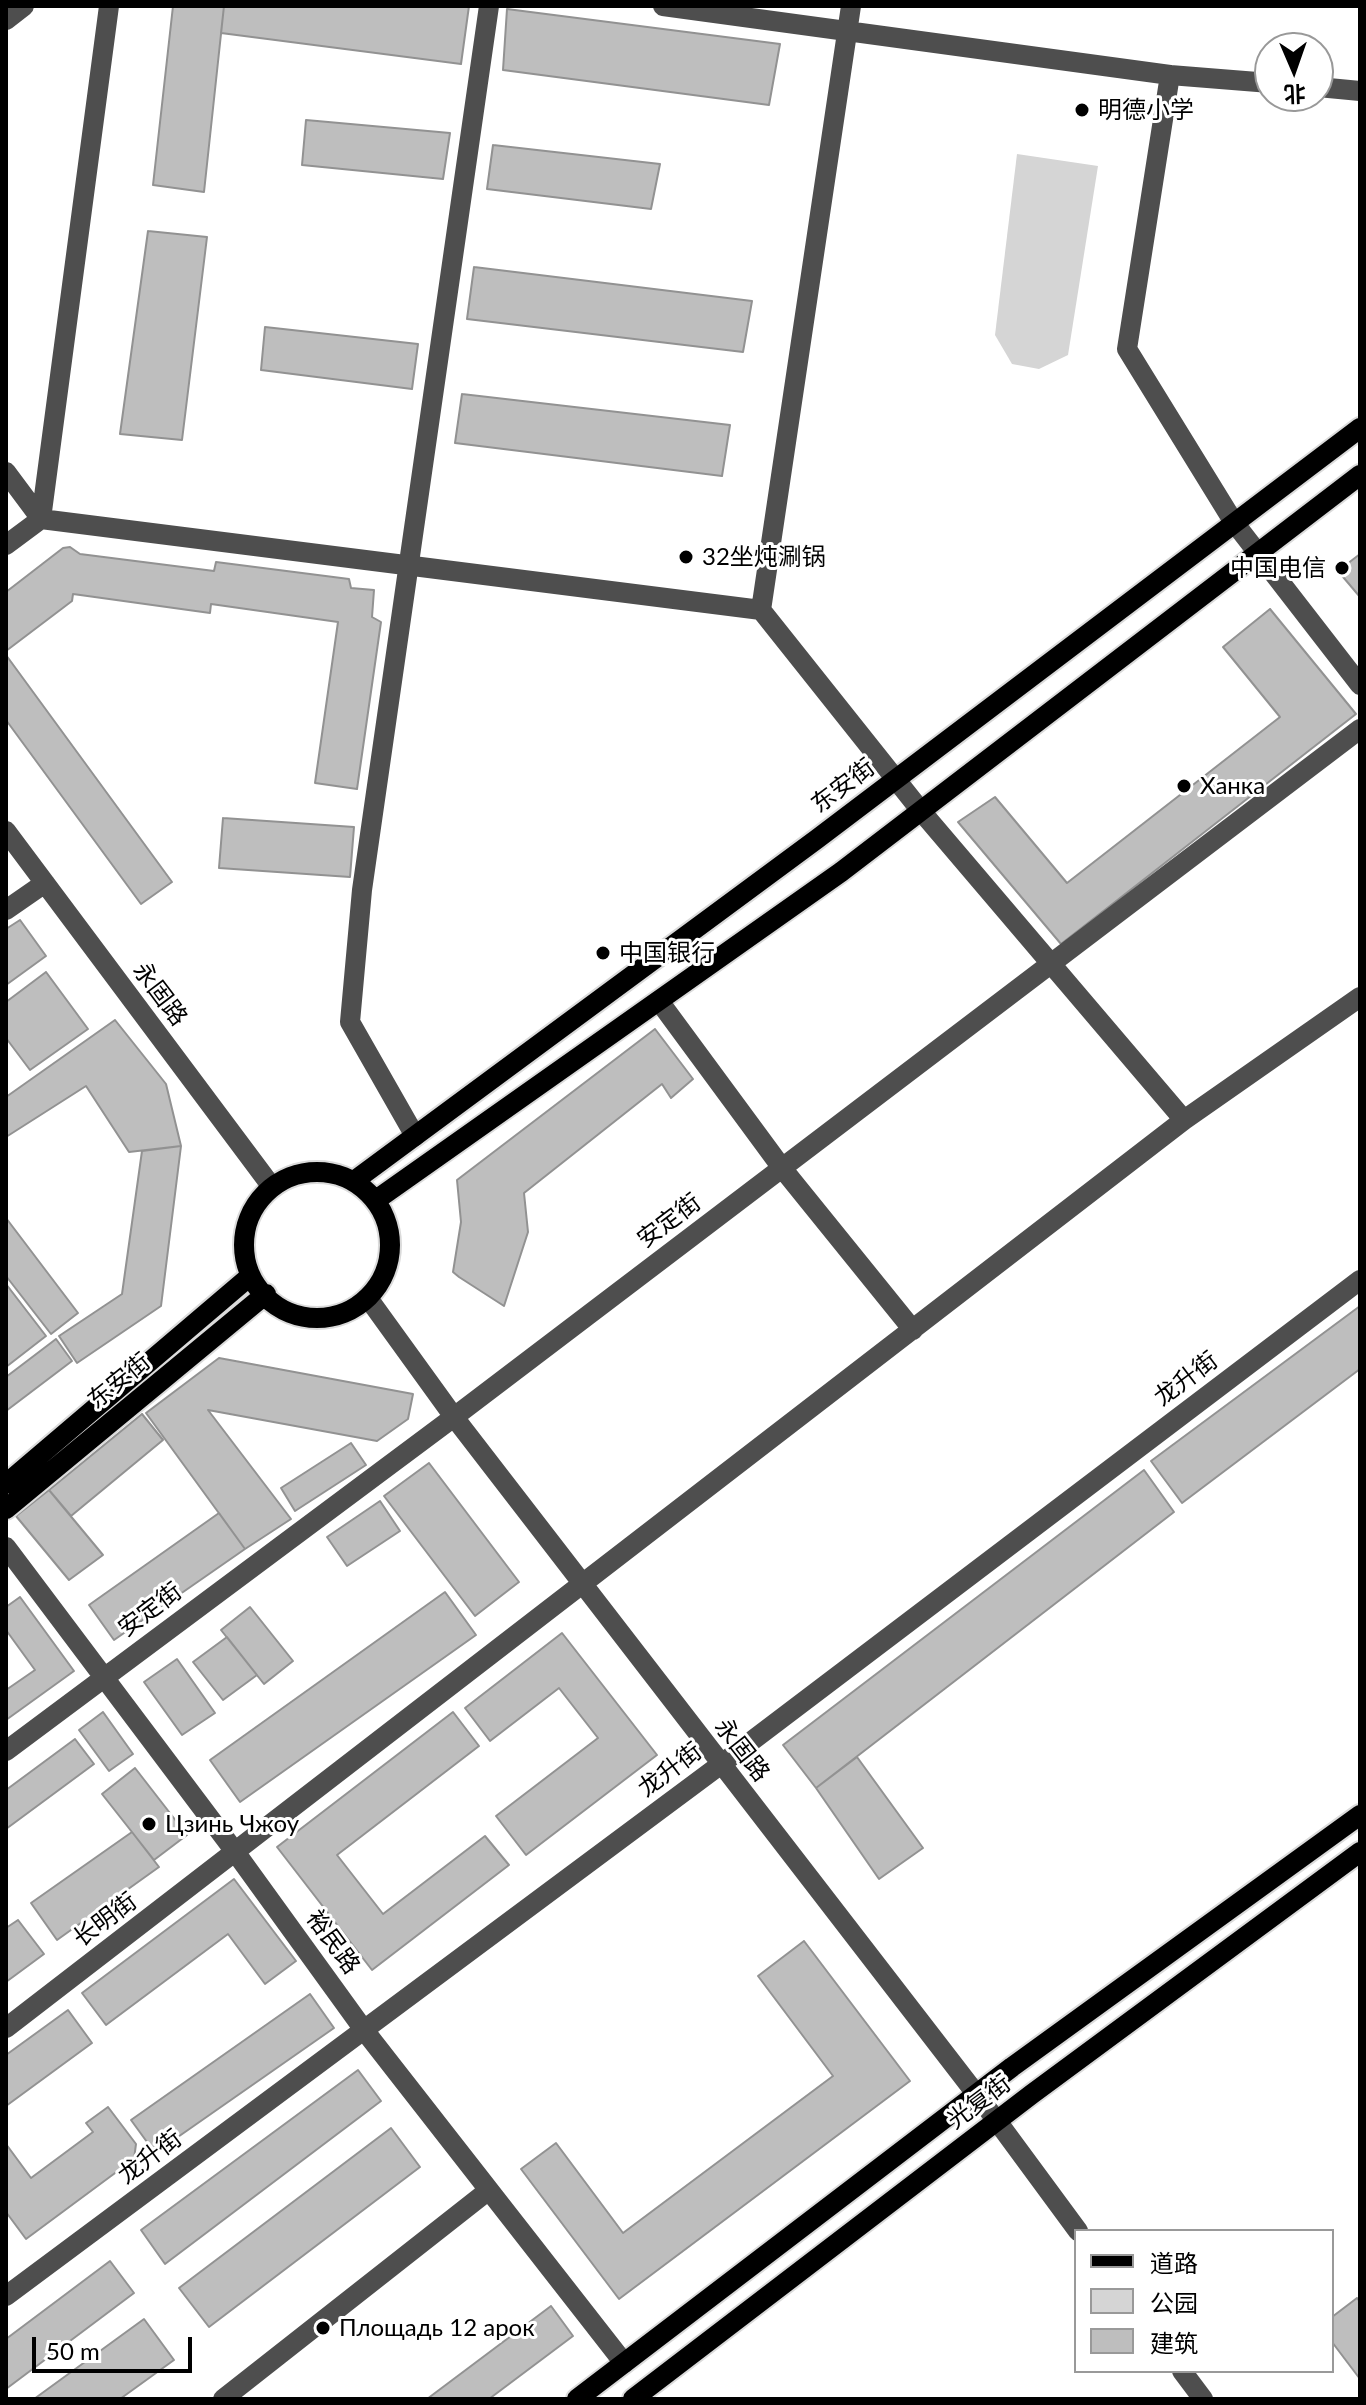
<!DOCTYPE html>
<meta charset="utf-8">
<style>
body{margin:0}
#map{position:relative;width:1366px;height:2405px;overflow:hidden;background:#fff;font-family:Lato,"Noto Sans SC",sans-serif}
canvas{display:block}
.frame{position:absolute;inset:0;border:8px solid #000;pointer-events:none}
.legend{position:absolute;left:1074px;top:2229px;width:260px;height:144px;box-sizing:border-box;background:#fff;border:2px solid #999;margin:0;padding:10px 14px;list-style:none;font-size:24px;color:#000}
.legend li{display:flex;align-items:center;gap:16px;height:40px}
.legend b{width:40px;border:2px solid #999}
.north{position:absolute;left:1254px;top:32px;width:80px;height:80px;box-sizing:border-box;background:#fff;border:2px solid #999;border-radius:50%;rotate:178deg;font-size:22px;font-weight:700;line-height:32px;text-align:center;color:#000}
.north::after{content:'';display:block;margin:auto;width:28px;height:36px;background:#000;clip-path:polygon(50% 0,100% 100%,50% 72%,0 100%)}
.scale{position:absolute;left:32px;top:2337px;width:160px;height:36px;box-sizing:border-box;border:4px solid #000;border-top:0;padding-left:10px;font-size:24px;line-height:28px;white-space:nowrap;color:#000;-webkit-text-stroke:6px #fff;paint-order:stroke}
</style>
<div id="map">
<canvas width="1366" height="2405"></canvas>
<div class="frame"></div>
<ul class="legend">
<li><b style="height:10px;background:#000"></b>道路</li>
<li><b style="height:22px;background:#d5d5d5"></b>公园</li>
<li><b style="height:22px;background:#bebebe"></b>建筑</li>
</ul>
<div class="north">北</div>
<div class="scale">50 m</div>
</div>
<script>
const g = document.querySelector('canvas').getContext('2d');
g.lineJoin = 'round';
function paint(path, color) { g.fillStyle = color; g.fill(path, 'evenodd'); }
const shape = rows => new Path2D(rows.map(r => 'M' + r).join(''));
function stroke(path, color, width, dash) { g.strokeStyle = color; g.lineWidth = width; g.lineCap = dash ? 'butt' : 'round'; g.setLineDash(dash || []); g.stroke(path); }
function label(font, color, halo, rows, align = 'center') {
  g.font = font + ' Lato,"Noto Sans SC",sans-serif'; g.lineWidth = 6; g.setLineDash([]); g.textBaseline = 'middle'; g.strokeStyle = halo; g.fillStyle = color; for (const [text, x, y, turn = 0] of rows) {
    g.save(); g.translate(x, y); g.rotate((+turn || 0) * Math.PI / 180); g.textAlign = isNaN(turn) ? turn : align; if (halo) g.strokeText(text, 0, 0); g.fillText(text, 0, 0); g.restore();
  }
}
const green = shape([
 [1017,154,1098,166,1068,355,1039,369,1012,364,995,335]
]);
const building = shape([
 [173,6,224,6,204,192,153,185,173,6],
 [224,6,469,6,461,64,221,33,224,6],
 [507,9,780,44,769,105,503,70,507,9],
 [306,120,450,133,443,179,302,165,306,120],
 [493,145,660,164,651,209,487,189,493,145],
 [148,231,207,237,182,440,120,434,148,231],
 [474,267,752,301,743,352,467,319,474,267],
 [265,327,418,344,412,389,261,370,265,327],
 [462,394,730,425,722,476,455,443,462,394],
 [70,547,80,554,214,571,216,562,349,579,351,588,374,590,372,617,381,622,357,789,315,783,338,622,211,604,210,613,73,594,72,601,6,651,6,592,63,548,70,547],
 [1360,554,1360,597,1338,571,1360,554],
 [1270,609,1356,714,1061,944,958,822,995,797,1067,883,1280,717,1223,647,1270,609],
 [6,655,172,882,141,904,6,720,6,655],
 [223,818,354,827,350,877,219,868,223,818],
 [20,920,46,956,6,985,6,929,20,920],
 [46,972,88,1029,30,1070,6,1038,6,1002,46,972],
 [115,1020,166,1084,181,1146,129,1152,86,1086,6,1137,6,1097,115,1020],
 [655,1029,693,1079,671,1098,662,1084,524,1193,528,1232,504,1306,459,1277,453,1272,461,1222,457,1180,655,1029],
 [181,1146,161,1306,77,1363,59,1336,122,1294,142,1151,181,1146],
 [6,1218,78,1313,51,1334,6,1276,6,1218],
 [6,1284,46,1336,6,1367,6,1284],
 [1360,1306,1360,1369,1182,1503,1151,1461,1360,1306],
 [56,1339,72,1361,6,1411,6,1377,56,1339],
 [219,1358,413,1394,408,1419,377,1441,208,1410,291,1519,245,1549,146,1413,219,1358],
 [142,1414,163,1440,71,1516,49,1490,142,1414],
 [351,1443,366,1465,295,1511,281,1488,351,1443],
 [429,1463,519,1582,475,1616,384,1496,429,1463],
 [1144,1470,1174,1512,816,1788,783,1745,1144,1470],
 [49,1490,103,1555,69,1580,16,1516,49,1490],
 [380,1501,400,1531,347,1566,327,1537,380,1501],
 [219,1513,245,1549,114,1640,89,1605,219,1513],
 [445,1592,476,1635,240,1802,210,1760,445,1592],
 [20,1597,74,1671,6,1720,6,1690,35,1670,6,1630,6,1607,20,1597],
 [250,1607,293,1661,264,1684,221,1630,250,1607],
 [562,1633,657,1755,526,1855,496,1816,598,1738,559,1688,490,1741,465,1708,562,1633],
 [227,1637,257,1675,223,1700,193,1662,227,1637],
 [177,1659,215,1713,182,1735,144,1682,177,1659],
 [103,1712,133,1754,109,1771,79,1730,103,1712],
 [453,1712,479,1746,337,1855,383,1914,485,1836,509,1865,372,1970,277,1847,453,1712],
 [75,1739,94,1764,6,1829,6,1790,75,1739],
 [857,1757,923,1848,879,1879,816,1788,857,1757],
 [135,1768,187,1835,154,1860,102,1794,135,1768],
 [132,1832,159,1867,57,1940,31,1903,132,1832],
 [234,1879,296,1961,265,1984,228,1934,106,2025,82,1993,234,1879],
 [18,1920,44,1954,6,1982,6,1928,18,1920],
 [804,1941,910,2081,619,2299,521,2169,556,2143,623,2233,833,2076,758,1976,804,1941],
 [310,1994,334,2028,155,2153,131,2120,310,1994],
 [68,2010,92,2043,6,2106,6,2055,68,2010],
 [358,2070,381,2101,165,2264,141,2230,358,2070],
 [108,2107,136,2144,134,2159,26,2239,6,2212,6,2144,31,2178,93,2132,86,2123,108,2107],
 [391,2128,420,2167,209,2327,179,2288,391,2128],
 [110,2261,134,2293,6,2389,6,2339,110,2261],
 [1357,2298,1360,2302,1360,2379,1332,2342,1332,2317,1357,2298],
 [551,2306,573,2336,489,2399,427,2399,551,2306],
 [144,2319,174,2360,120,2399,34,2399,144,2319]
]);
const minor = shape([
 [663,6,1170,75,1270,83],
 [6,20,24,6],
 [1170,75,1127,349,1233,521,1360,685],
 [1318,87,1360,91],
 [6,472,41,519,761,610,921,811,1184,1120],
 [6,545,41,519,109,6],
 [761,610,851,6],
 [6,831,272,1187],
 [6,910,45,883],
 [659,1001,782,1168,913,1330],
 [415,1136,350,1022,362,890,489,6],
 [368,1298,454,1417,997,2121,1078,2231],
 [6,1547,236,1853,364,2030,624,2363],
 [6,1751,454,1417,1360,729],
 [6,2028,1184,1120,1360,997],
 [6,2296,720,1765,1360,1280],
 [1182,2371,1203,2399],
 [223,2399,489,2190]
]);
const major = shape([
 '244 1245a73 73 0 1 1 146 0a73 73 0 1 1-146 0Z',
 [354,1181,817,839,1360,428],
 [376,1200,841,872,1360,475],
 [6,1484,249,1277],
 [6,1509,266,1294],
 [577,2399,1012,2067,1360,1815],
 [633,2399,1032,2094,1360,1852]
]);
const markers = [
 [1082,110,8,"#000"],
 [686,557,8,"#000"],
 [1342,568,8,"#000"],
 [1184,786,8,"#000"],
 [603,953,8,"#000"],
 [149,1824,8,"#000"],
 [323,2328,8,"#000"]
];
const poiNames = [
 ["明德小学",1098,110],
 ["32坐炖涮锅",702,557],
 ["中国电信",1326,568,"right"],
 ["Ханка",1200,786],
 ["中国银行",619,953],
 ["Цзинь Чжоу",165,1824],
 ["Площадь 12 арок",339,2328]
];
const streetNames = [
 ["东安街",843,786,-37],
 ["永固路",160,994,53],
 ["安定街",669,1221,-37],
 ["龙升街",1186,1379,-37],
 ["东安街",119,1381,-39],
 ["安定街",150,1610,-37],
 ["永固路",742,1750,52],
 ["龙升街",670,1770,-37],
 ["长明街",105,1920,-37],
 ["裕民路",333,1942,54],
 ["光复街",979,2102,-37],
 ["龙升街",150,2157,-37]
];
paint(green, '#d5d5d5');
paint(building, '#bebebe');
stroke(building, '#929292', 2);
stroke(major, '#dbdbdb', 24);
stroke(minor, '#4e4e4e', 20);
stroke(major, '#000', 20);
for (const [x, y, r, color] of markers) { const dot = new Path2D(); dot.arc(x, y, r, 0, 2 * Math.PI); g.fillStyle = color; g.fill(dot); stroke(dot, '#fff', 3); }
label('24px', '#000', '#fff', poiNames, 'left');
label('24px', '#000', '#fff', streetNames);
</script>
